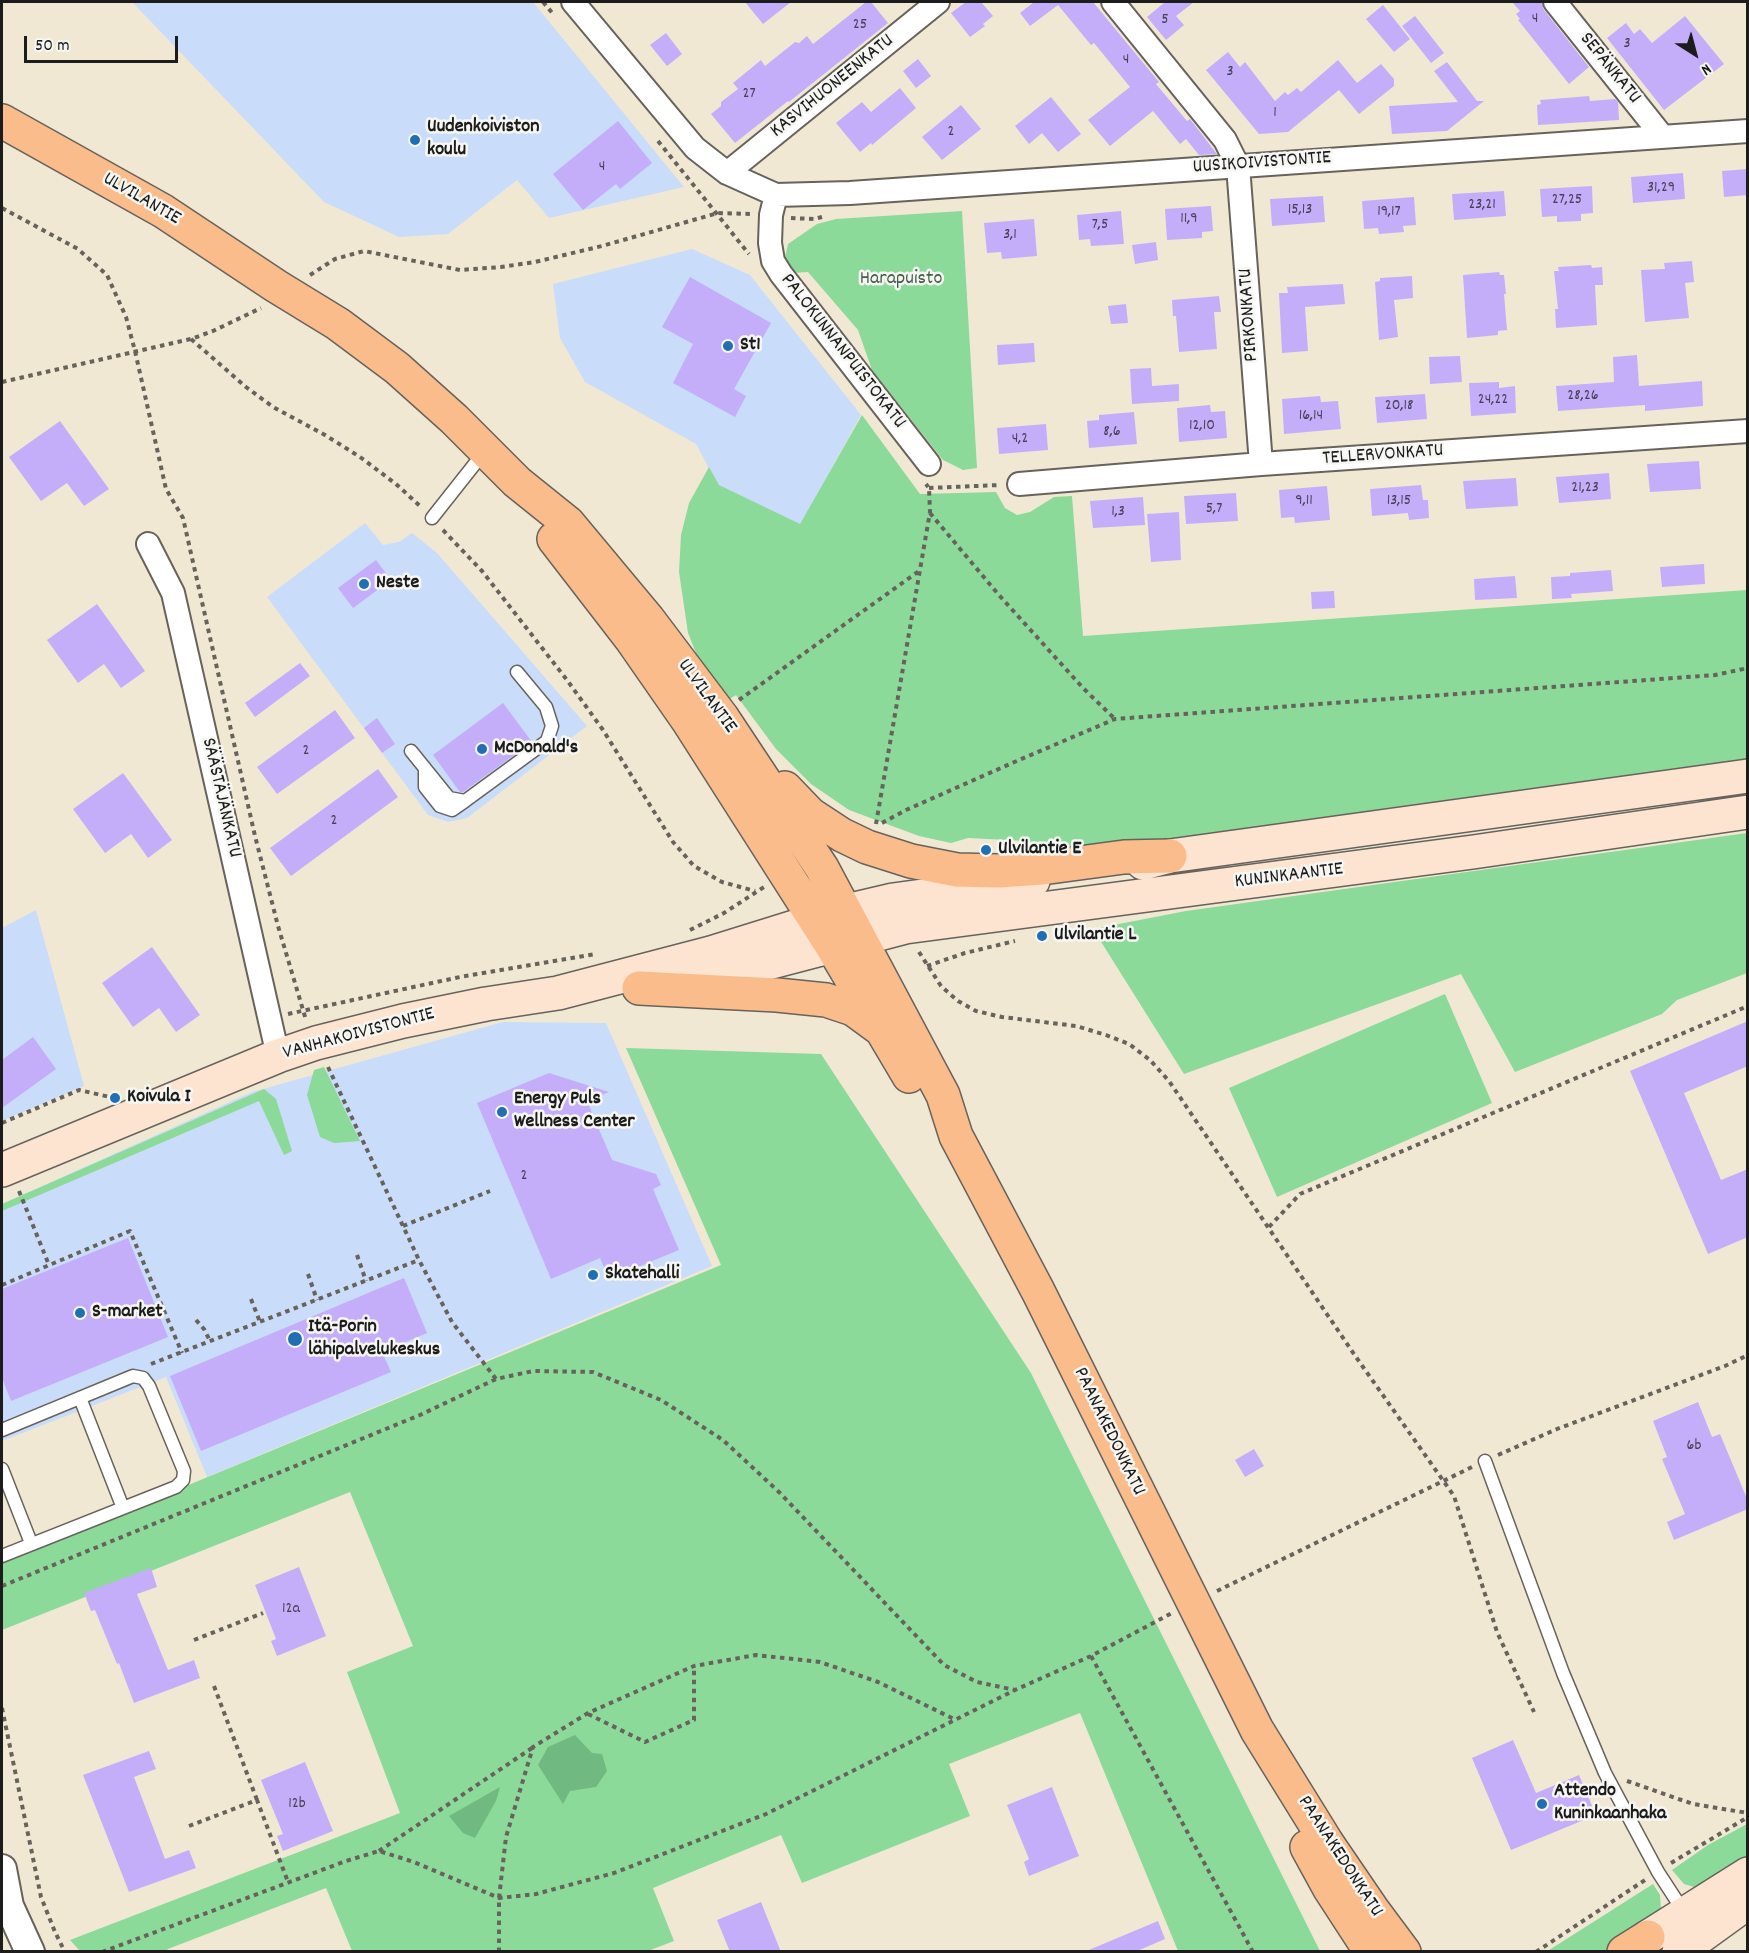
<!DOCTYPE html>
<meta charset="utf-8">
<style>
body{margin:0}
#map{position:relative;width:1749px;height:1953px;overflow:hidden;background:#f1e8d4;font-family:Dekko,sans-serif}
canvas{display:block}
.frame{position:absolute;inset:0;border:3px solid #1c1c1c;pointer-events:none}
.north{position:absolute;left:1665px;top:24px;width:60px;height:60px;-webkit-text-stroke:4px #f6f6f2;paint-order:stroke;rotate:144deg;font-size:16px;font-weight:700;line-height:24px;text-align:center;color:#1c1c1c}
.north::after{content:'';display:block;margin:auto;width:21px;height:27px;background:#1c1c1c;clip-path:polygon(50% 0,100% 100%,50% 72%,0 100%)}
.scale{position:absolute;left:24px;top:36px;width:154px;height:27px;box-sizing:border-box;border:3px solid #1c1c1c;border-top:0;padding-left:8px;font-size:18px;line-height:21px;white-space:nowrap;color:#1c1c1c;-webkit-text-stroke:4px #f6f6f2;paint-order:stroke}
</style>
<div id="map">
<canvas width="1749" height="1953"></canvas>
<div class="frame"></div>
<div class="north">N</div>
<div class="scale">50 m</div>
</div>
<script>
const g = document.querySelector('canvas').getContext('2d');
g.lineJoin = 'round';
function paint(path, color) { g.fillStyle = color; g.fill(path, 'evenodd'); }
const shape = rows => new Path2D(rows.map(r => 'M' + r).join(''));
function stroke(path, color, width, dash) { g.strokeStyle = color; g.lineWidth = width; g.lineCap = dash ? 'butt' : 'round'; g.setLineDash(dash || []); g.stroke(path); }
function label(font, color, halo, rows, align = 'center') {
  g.font = font + ' Dekko,sans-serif'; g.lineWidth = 5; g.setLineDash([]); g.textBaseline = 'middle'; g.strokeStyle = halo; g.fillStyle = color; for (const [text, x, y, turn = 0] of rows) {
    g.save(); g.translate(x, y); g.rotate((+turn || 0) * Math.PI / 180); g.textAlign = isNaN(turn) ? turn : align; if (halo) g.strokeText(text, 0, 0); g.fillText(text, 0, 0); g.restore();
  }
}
const built = shape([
 [132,2,533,2,684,187,549,218,517,180,448,234,399,237,324,202],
 [692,249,750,275,861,415,800,525,718,485,696,444,585,382,560,338,553,284],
 [365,523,383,545,399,542,412,533,437,553,587,726,467,818,448,822,428,815,267,597],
 [36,910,84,1086,2,1121,2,928],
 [503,1022,606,1023,712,1266,207,1477,166,1377,2,1441,2,1204,252,1092]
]);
const green = shape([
 [962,211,977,468,963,470,943,460,872,370,858,330,808,272,792,273,785,258,788,244,817,224,836,219],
 [862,415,920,494,996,492,1005,508,1017,515,1030,512,1054,497,1072,496,1083,636,1747,590,1747,761,1077,855,1040,854,1027,841,968,838,951,843,919,836,849,810,811,784,776,749,736,695,728,700,700,663,688,633,679,572,681,535,689,503,709,467,719,485,800,524],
 [1747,833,1747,973,1677,1000,1662,1014,1515,1072,1461,974,1184,1074,1093,929,1186,911],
 [1445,994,1492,1103,1277,1197,1229,1088],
 [626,1048,821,1054,1031,1373,1320,1951,1178,1951,1080,1713,949,1764,970,1816,802,1883,781,1835,653,1888,674,1941,648,1951,352,1951,326,1888,168,1949,166,1951,80,1951,70,1940,400,1813,347,1672,413,1646,350,1492,2,1630,2,1562,721,1265],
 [324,1067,360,1141,334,1143,320,1137,307,1095,314,1070],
 [264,1089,276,1099,292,1151,284,1155,259,1101,2,1211,2,1204],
 [1747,1824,1747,1862,1697,1888,1684,1884,1672,1870,1708,1845],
 [1653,1884,1660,1895,1661,1910,1645,1929,1608,1951,1546,1952]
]);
const forest = shape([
 [575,1735,592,1753,602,1754,607,1771,596,1787,570,1791,563,1804,538,1765,548,1747],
 [500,1787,496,1801,475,1838,463,1833,449,1816]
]);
const building = shape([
 [745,2,791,2,763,24],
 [866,2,871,2,888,23,789,102,788,101,735,143,711,114,721,106,721,102,738,89,733,83,761,60,765,66,795,42,799,43,807,36,813,44],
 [966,2,981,2,993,16,983,24,985,26,970,37,951,13],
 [1034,2,1093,2,1159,82,1156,84,1187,121,1190,119,1217,154,1199,155,1186,139,1180,144,1153,111,1110,146,1088,120,1130,87,1094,43,1091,45,1058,5,1030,26,1020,13],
 [1165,2,1194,2,1176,16,1184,25,1166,40,1147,17],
 [1512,2,1542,2,1544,10,1589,67,1569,84,1518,20,1520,19,1516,14,1520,11],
 [1383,5,1410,39,1394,52,1366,19],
 [1415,16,1444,53,1431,63,1402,26],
 [1685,16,1724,64,1664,110,1607,38,1626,23,1634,34,1640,29,1652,43],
 [666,33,682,54,667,66,650,45],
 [1228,52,1240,67,1245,62,1275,101,1285,92,1288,95,1297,88,1301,92,1338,60,1357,83,1381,64,1394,79,1394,86,1359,114,1339,90,1288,132,1259,134,1206,70],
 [918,59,931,76,916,88,903,71],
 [1447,62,1477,101,1484,101,1447,131,1392,134,1389,106,1458,102,1434,71],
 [900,88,916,108,872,145,871,143,860,152,836,123,862,102,871,112],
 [1589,96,1590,101,1615,99,1618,102,1619,120,1538,125,1537,105,1541,104,1540,100],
 [1051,97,1081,134,1058,152,1042,133,1029,144,1015,126],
 [961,105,981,129,942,160,922,137],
 [618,121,652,163,620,189,616,184,583,210,553,174],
 [1748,169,1748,195,1724,197,1722,171],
 [1683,173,1685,199,1633,203,1631,177],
 [1592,186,1593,213,1581,214,1581,221,1557,222,1557,216,1542,217,1540,189],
 [1504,191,1506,216,1454,220,1452,194],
 [1323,196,1325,222,1272,226,1270,199],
 [1414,197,1416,225,1403,226,1404,232,1379,234,1378,228,1364,229,1362,201],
 [1211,206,1213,231,1202,232,1202,238,1167,240,1165,209],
 [1121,211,1124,244,1091,246,1090,239,1079,240,1077,215],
 [1034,219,1037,256,1002,259,1001,252,987,253,984,223],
 [1156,242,1158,260,1135,264,1132,245],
 [1692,261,1694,282,1685,283,1689,318,1645,322,1641,270,1665,269,1664,263],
 [1591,265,1592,268,1602,267,1603,285,1595,285,1597,325,1556,328,1555,309,1558,309,1554,271,1559,271,1558,267],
 [1499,272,1500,275,1504,275,1506,294,1504,294,1507,330,1498,331,1498,335,1467,338,1463,275],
 [1412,276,1413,298,1394,300,1398,337,1379,340,1375,282,1380,281,1380,278],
 [690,277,771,323,734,389,746,396,735,417,673,383,693,344,662,327],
 [1343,284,1345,304,1305,307,1308,351,1282,353,1279,293,1288,293,1287,287],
 [1219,296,1221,312,1214,312,1217,349,1179,352,1176,316,1173,316,1172,300],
 [1126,304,1128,323,1111,324,1108,306],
 [1034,343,1035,362,998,365,997,345],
 [1637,355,1639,386,1702,381,1703,406,1645,411,1645,405,1558,411,1556,386,1614,382,1613,357],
 [1460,356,1462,382,1430,384,1429,357],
 [1151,368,1152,386,1179,384,1179,401,1132,404,1130,369],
 [1499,382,1499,388,1515,386,1516,413,1471,416,1469,383],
 [1425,394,1427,419,1377,423,1375,397],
 [1320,396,1321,402,1338,401,1341,429,1284,434,1282,399],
 [1210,405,1211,412,1225,411,1227,438,1179,442,1177,408],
 [1134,412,1137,444,1089,448,1087,421,1099,420,1099,415],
 [60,421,109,489,84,506,67,483,41,501,9,457],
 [1046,424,1048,450,999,454,997,428],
 [1699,461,1701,489,1650,492,1647,464],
 [1609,473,1611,499,1559,503,1556,477],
 [1516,478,1518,506,1466,509,1463,481],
 [1421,485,1423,500,1428,500,1429,518,1409,520,1408,513,1372,516,1370,489],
 [1327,486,1330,520,1295,523,1294,517,1281,518,1279,490],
 [1236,493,1238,521,1186,524,1184,496],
 [1143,497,1145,525,1093,528,1090,501],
 [1179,512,1181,560,1151,562,1147,514],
 [376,560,391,580,353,608,338,588],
 [1704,564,1705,584,1662,587,1660,567],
 [1611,570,1613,591,1571,594,1572,598,1552,599,1551,577,1570,576,1570,573],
 [1515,576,1517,598,1475,600,1474,579],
 [1334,591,1335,608,1312,609,1311,592],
 [97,604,145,671,121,688,104,664,78,683,47,640],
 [300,663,310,676,255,717,245,703],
 [503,703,532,742,463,792,460,792,433,755],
 [335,710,355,738,277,794,257,767],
 [377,718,395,744,382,753,364,728],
 [378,769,398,797,291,876,270,848],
 [123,773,172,840,148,858,131,834,105,853,73,809],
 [152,947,200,1015,176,1032,159,1008,133,1027,102,983],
 [1748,1021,1748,1066,1684,1093,1721,1180,1748,1169,1748,1237,1708,1254,1630,1071],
 [33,1037,56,1069,2,1108,2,1060],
 [549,1073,609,1092,587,1101,612,1160,656,1174,661,1185,653,1189,679,1250,609,1279,600,1258,551,1279,477,1103],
 [128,1238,168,1337,11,1401,2,1378,2,1289],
 [404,1278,427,1333,382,1352,391,1372,201,1451,170,1376],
 [1698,1402,1712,1437,1720,1434,1748,1501,1748,1509,1674,1540,1667,1522,1685,1514,1662,1459,1667,1457,1653,1421],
 [1254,1449,1264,1466,1245,1477,1235,1460],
 [299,1567,326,1636,277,1656,271,1641,276,1639,255,1585],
 [151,1568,157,1587,137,1594,168,1670,194,1660,200,1678,134,1703,119,1663,117,1664,95,1610,91,1611,84,1593],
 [1513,1740,1536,1793,1579,1775,1596,1815,1511,1850,1472,1758],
 [149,1751,156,1769,134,1777,165,1859,189,1850,196,1868,129,1892,83,1775],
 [305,1762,333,1831,283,1851,277,1836,283,1834,261,1780],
 [1052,1787,1079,1856,1029,1876,1024,1862,1029,1859,1007,1805],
 [761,1902,781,1952,730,1952,717,1920],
 [1158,1921,1165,1939,1135,1952,1084,1952]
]);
const path = shape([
 [543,2,554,15],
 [658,141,749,254],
 [2,208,78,249,107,275,126,317,135,351,166,489,183,518,255,836,278,926,306,1020],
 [791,218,814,219,822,217],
 [310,275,335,259,364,251,460,270,501,267,535,262,602,246,718,213,751,214],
 [191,339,246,387,273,407,325,435,360,457,396,484,421,507],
 [2,382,191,339,213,331,261,308],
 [929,488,1000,485],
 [930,513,998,594,1083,688,1115,719],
 [443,530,482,571,567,680,603,730,673,842,694,866,722,882,755,891],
 [739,700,919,571],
 [882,823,906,810,1019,760,1115,719,1715,675,1748,668],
 [876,824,930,512,929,488,926,484],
 [690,930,724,913,764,887],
 [919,952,941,986,958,1001,976,1011,1002,1017,1076,1026,1106,1035,1129,1044,1150,1060,1169,1081,1356,1357,1454,1496,1497,1632,1534,1712],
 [927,966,965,953,1015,941],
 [288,1014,460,977,596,954],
 [328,1067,419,1260,452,1322,496,1379],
 [2,1123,79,1090,110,1097],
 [19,1191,49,1265],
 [403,1226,490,1191],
 [1269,1227,1300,1194,1748,1006],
 [357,1255,366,1281],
 [308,1274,317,1300],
 [2,1285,130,1231,182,1353],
 [251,1299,260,1322],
 [196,1320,204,1329,210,1341],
 [151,1364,419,1260],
 [1498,1455,1557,1429,1725,1366,1748,1355],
 [2,1586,420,1415,496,1379,533,1371,593,1372,661,1400,723,1440,780,1493,944,1665,977,1682,1015,1690],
 [1217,1591,1472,1467],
 [194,1640,263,1613],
 [1091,1656,1253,1952],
 [214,1686,257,1800],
 [2,1708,41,1897,55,1932,65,1952],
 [588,1714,645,1742,694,1720,694,1666],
 [1627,1781,1693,1804,1748,1813],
 [189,1826,257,1800,288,1882],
 [379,1851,532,1748],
 [1671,1863,1748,1817],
 [102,1952,346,1861,379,1851,414,1862,499,1898,536,1894,614,1873,766,1814,1015,1690,1091,1656,1172,1613],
 [499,1952,499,1898,506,1837,533,1747,588,1713,694,1666,756,1655,820,1662,878,1682,956,1720],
 [1536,1952,1645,1880]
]);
const service = shape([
 [432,518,485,451],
 [411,751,449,798,465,801,547,741,552,726,546,707,517,672],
 [425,768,425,787,440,806,452,810,465,801],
 [80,1398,123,1508],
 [2,1430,133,1376,143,1378,149,1386,184,1471,183,1480,176,1487,2,1556],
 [1485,1461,1563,1673,1605,1773,1658,1872,1684,1912],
 [2,1469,31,1543]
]);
const minor = shape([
 [573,2,695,148,727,173,776,195,771,215,770,243,773,261,781,274,929,464],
 [1113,2,1225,140,1238,166,1261,464],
 [1555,2,1663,137],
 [727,173,938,2],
 [776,195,850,193,1748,131],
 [1019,484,1261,464,1748,431],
 [148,544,173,593,278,1056]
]);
const tertiary = shape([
 [2,1869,9,1906,30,1952]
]);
const secondary = shape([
 [1143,863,1170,856,1748,776],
 [690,979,756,966,905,927,1473,852,1748,812],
 [2,1170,278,1056,316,1043,403,1021,486,1004,558,993,711,953,846,911,893,900,1033,881],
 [1632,1952,1648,1937,1748,1874],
 [1679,1952,1748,1902]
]);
const primary = shape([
 [2,121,163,211,276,286,338,324,397,368,454,419,517,482,568,523,648,619,722,717,822,868,943,1095,956,1136,1038,1291,1257,1730,1327,1843,1372,1909,1404,1952],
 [554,539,632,640,689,722,832,946,909,1076],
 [785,788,810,814,842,835,867,847,911,861,957,870,998,871,1042,868,1124,857,1170,856],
 [639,988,777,995,826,1000,853,1009,879,1028],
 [1307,1847,1330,1889,1371,1952],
 [1624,1952,1648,1937]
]);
const markers = [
 [415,140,6,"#1f6fb2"],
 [728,346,6,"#1f6fb2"],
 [364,584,6,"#1f6fb2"],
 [482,749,6,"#1f6fb2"],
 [986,850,6,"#1f6fb2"],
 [1042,936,6,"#1f6fb2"],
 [115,1098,6,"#1f6fb2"],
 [502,1112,6,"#1f6fb2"],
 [593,1275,6,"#1f6fb2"],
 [80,1313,6,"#1f6fb2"],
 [295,1339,8,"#1f6fb2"],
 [1542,1804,6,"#1f6fb2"]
];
const numberNames = [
 ["4",1535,20],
 ["5",1165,21],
 ["25",860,26],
 ["3",1627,45],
 ["4",1126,61],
 ["3",1230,73],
 ["27",749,95],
 ["1",1275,114],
 ["2",951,133],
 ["4",602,168],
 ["31,29",1661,189],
 ["27,25",1567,201],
 ["23,21",1482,206],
 ["15,13",1300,211],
 ["19,17",1389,213],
 ["11,9",1189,220],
 ["7,5",1100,226],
 ["3,1",1010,236],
 ["28,26",1583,397],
 ["24,22",1493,401],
 ["20,18",1399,407],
 ["16,14",1311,417],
 ["12,10",1202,427],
 ["8,6",1112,433],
 ["4,2",1020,440],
 ["21,23",1585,489],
 ["9,11",1304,502],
 ["13,15",1399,502],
 ["5,7",1214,510],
 ["1,3",1118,513],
 ["2",306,752],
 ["2",334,822],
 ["2",524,1177],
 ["6b",1694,1447],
 ["12a",291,1610],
 ["12b",297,1805]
];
const streetNames = [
 ["SEPÄNKATU",1609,69,51],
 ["KASVIHUONEENKATU",833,87,-39],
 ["UUSIKOIVISTONTIE",1262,164,-4],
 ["ULVILANTIE",141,200,30],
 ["PIRKONKATU",1250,315,-94],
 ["PALOKUNNANPUISTOKATU",842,352,52],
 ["TELLERVONKATU",1383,456,-4],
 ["ULVILANTIE",706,697,54],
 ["SÄÄSTÄJÄNKATU",220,798,77],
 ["KUNINKAANTIE",1289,877,-7],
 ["VANHAKOIVISTONTIE",359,1035,-15],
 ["PAANAKEDONKATU",1108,1432,64],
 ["PAANAKEDONKATU",1339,1857,57]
];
const poiNames = [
 ["Uudenkoiviston",427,128],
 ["koulu",427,151],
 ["St1",740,346],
 ["Neste",376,584],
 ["McDonald's",494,749],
 ["Ulvilantie E",998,850],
 ["Ulvilantie L",1054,936],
 ["Koivula I",127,1098],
 ["Energy Puls",514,1100],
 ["Wellness Center",514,1123],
 ["Skatehalli",605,1275],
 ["S-market",92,1313],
 ["Itä-Porin",308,1328],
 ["lähipalvelukeskus",308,1351],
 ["Attendo",1554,1792],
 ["Kuninkaanhaka",1554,1815]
];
const parkNames = [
 ["Harapuisto",901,280]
];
paint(built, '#c9dcf9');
paint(green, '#8bda99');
paint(forest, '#70ba81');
paint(building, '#c4aefa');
stroke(service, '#67635c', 15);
stroke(minor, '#67635c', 26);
stroke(tertiary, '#67635c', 32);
stroke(secondary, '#67635c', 36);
stroke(primary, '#67635c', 36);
stroke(path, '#67635c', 4, [4.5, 4.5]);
stroke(service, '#fff', 12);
stroke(minor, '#fff', 22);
stroke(tertiary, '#fff', 28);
stroke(secondary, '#fde4d1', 33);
stroke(primary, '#fabc8b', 33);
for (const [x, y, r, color] of markers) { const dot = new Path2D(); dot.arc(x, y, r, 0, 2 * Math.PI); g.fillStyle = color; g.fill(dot); stroke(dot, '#f6f6f2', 2); }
label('16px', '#464054', null, numberNames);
label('20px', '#1c1c1c', '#f6f6f2', streetNames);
label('bold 20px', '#1c1c1c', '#f6f6f2', poiNames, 'left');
label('20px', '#435e48', '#f6f6f2', parkNames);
</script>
